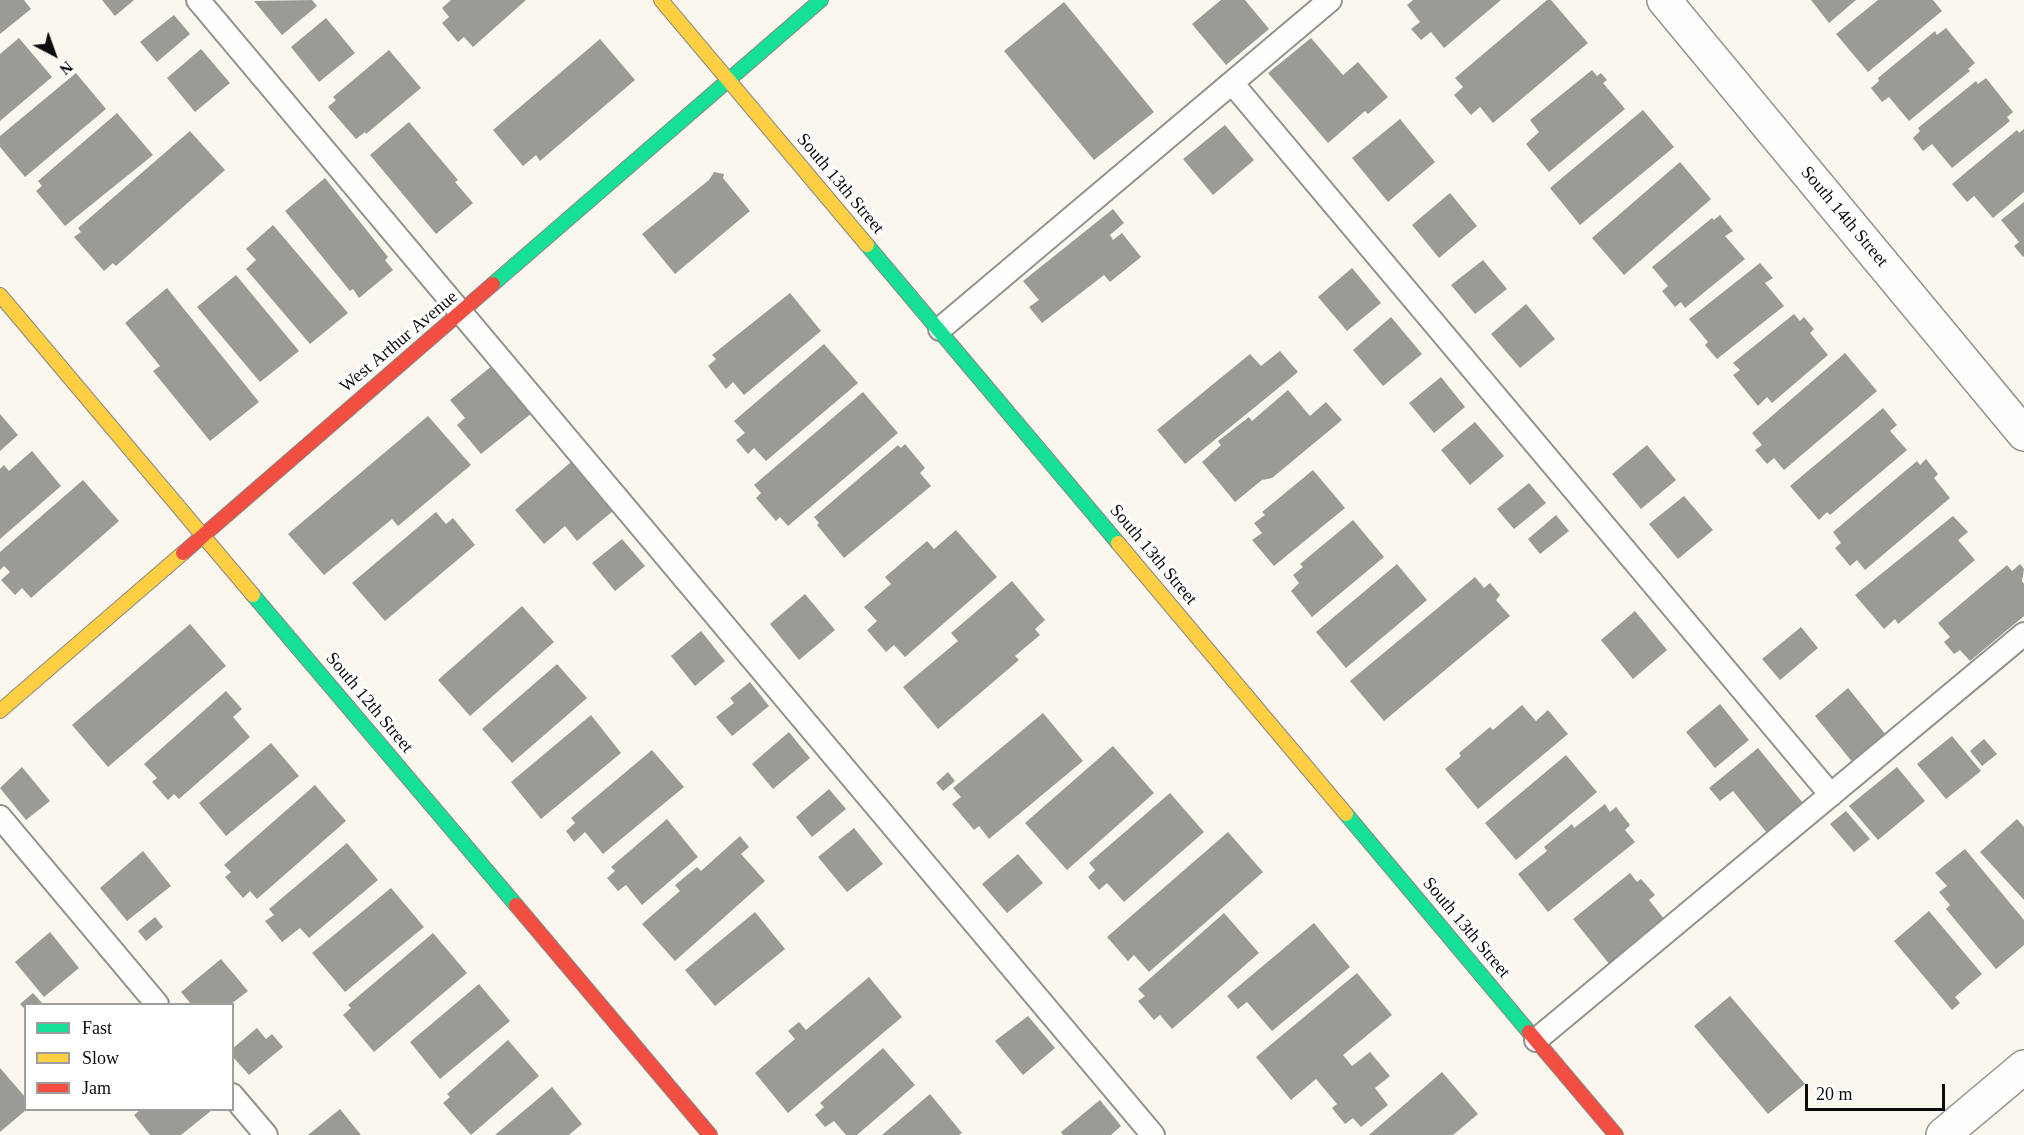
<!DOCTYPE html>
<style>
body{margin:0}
#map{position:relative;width:2024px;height:1135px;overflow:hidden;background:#faf7ef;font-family:Georgia,serif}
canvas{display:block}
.legend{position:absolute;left:24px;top:1003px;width:210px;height:108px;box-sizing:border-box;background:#fff;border:2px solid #9e9e9e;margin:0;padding:8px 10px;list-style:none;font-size:18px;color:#0c0c0c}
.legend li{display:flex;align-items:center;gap:12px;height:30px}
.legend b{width:30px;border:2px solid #9e9e9e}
.north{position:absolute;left:24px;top:24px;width:60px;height:60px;-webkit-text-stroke:4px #fff;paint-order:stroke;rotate:139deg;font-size:16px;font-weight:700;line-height:24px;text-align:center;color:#0c0c0c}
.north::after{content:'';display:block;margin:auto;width:21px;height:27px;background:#0c0c0c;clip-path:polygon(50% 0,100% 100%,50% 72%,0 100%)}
.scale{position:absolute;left:1805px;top:1084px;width:140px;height:27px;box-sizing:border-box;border:3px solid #0c0c0c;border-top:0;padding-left:8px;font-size:18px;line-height:21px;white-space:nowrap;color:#0c0c0c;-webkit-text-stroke:4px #fff;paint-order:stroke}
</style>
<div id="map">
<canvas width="2024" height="1135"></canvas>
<ul class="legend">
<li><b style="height:8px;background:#16e098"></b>Fast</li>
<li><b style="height:8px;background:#ffcf43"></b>Slow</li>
<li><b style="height:8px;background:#f24e42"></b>Jam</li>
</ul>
<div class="north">N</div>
<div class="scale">20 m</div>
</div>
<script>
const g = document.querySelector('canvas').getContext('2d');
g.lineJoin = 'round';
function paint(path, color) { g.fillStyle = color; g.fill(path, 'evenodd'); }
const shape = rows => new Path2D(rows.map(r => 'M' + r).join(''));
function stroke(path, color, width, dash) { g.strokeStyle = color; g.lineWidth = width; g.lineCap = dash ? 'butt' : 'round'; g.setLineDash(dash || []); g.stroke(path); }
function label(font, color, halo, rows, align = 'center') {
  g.font = font + ' Georgia,serif'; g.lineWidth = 6; g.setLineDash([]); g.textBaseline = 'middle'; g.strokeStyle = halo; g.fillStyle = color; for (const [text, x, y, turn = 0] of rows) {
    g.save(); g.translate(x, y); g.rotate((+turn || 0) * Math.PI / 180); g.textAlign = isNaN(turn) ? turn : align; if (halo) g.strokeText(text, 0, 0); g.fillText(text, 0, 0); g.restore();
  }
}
const building = shape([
 [0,0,24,0,31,9,0,34],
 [102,0,134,0,115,16],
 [312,0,317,6,282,35,254,1],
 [451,0,526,0,473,47,464,37,458,42,442,23,449,17,442,8],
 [1221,0,1245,0,1269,29,1226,65,1192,24],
 [1413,0,1501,0,1444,48,1431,32,1421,40,1411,29,1420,22,1407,5],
 [1547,0,1551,0,1588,43,1493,123,1480,107,1471,115,1454,95,1463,87,1455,78],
 [1811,0,1856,0,1829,23],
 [1878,0,1933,0,1942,11,1868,72,1836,34],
 [1064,2,1154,112,1094,160,1004,51],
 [174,15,190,34,157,62,140,42],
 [326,18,355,53,319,82,291,47],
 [1946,28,1975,63,1968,69,1970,71,1909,121,1889,97,1882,102,1871,88,1879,81,1878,78,1935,31,1937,35],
 [19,38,52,77,0,121,0,54],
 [1311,38,1343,75,1358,62,1388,97,1368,114,1365,111,1328,143,1268,73],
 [600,39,635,80,540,161,536,155,523,166,493,130],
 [201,49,230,83,195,112,167,78],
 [389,50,421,88,366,134,365,132,356,139,328,107,336,100,333,97],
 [1592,70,1597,76,1601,73,1607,80,1603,83,1625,109,1549,172,1526,144,1539,132,1530,120],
 [76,73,106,109,25,177,0,147,0,136],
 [1986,78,2013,112,2007,117,2010,121,1952,168,1932,144,1923,151,1913,138,1920,131,1918,128,1976,81,1978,84],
 [1643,110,1674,147,1580,225,1550,188],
 [117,113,153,155,65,226,36,191,42,186,38,181],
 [1400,119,1435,162,1388,202,1352,158],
 [409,122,458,180,455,182,473,203,436,234,370,155],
 [1225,125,1254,160,1213,195,1183,159],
 [2024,129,2024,192,1993,218,1974,196,1967,202,1952,184,2017,130,2019,133],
 [190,131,225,170,116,266,113,263,104,271,74,237,81,232,78,228],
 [1680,162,1711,199,1624,275,1592,238],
 [714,172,724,174,723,178,750,211,675,274,642,234,709,180],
 [325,178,388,257,385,260,393,270,359,298,353,289,350,291,285,211],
 [1450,193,1477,226,1439,258,1412,225],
 [2024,202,2024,256,2023,257,2014,246,2019,242,2001,220],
 [1113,209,1124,223,1110,235,1113,240,1122,233,1141,257,1110,282,1104,275,1042,323,1029,307,1039,300,1023,281],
 [1720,215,1733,231,1725,236,1745,259,1685,308,1681,302,1675,307,1662,291,1668,286,1652,267,1712,218,1714,220],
 [273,225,348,313,310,344,246,269,256,260,246,249],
 [1483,260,1507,289,1475,314,1451,285],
 [1760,263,1773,278,1765,283,1784,306,1717,359,1705,345,1708,342,1689,319],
 [1352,268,1381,303,1347,331,1318,297],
 [236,275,299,351,260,382,197,307],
 [167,288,259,402,210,441,153,371,160,366,125,323],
 [790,293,821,331,744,395,733,382,726,389,708,366,716,359,712,355],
 [1526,304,1555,339,1520,368,1491,334],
 [1794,314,1800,321,1804,317,1814,329,1810,333,1828,355,1772,403,1767,397,1758,406,1733,375,1740,370,1733,363],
 [1391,317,1422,354,1383,386,1353,350],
 [824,344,858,383,766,461,754,448,748,454,736,440,745,433,734,421],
 [1280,351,1298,372,1185,464,1157,430,1250,354,1261,366],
 [1845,353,1877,391,1784,470,1774,458,1767,464,1755,450,1762,445,1752,433],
 [493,365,532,413,481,454,457,425,465,418,450,400],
 [1441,377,1465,407,1434,433,1409,403],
 [1288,390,1310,416,1326,402,1342,420,1272,478,1262,480,1235,502,1202,462,1221,445,1218,441,1249,417,1252,421],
 [863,392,898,433,788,526,780,517,776,521,756,498,761,493,754,485],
 [1883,408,1897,425,1890,431,1907,450,1830,515,1827,512,1819,520,1790,486],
 [0,414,18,435,0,451],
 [428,416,471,465,398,526,392,519,324,575,288,534],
 [1475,422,1504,456,1470,485,1441,450],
 [905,444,925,468,920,473,931,486,844,558,817,525,819,523,814,517,898,445,901,448],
 [1647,445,1676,480,1641,509,1612,474],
 [32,451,61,486,0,539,0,469,4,465,9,471],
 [1926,459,1938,474,1934,478,1950,498,1865,570,1857,560,1850,566,1835,548,1841,543,1833,532,1917,461,1920,465],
 [571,462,613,511,577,541,565,526,544,544,515,510],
 [1313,470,1345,508,1274,566,1252,540,1262,533,1254,523,1265,515,1262,512],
 [83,480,119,521,31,598,22,588,15,595,1,580,10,572,4,566,0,570,0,552],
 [1529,483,1546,503,1514,529,1497,509],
 [1684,496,1713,530,1678,559,1649,524],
 [436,512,446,524,453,518,475,545,385,621,352,583],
 [1556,515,1569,531,1540,554,1528,539],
 [1953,516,1968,532,1958,540,1975,560,1898,624,1895,619,1884,629,1855,595],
 [1353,520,1384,557,1312,617,1291,591,1299,583,1293,575,1303,567,1300,564],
 [956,530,997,577,905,657,894,645,886,652,867,630,877,621,864,607,891,584,885,577,927,541,934,549],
 [622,539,645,566,615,591,592,563],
 [1397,564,1427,600,1346,668,1316,632],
 [2020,564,2024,569,2022,581,2024,584,2024,616,1970,661,1960,650,1954,654,1944,642,1950,637,1938,623,2007,565,2012,571],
 [1475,577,1484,588,1490,583,1500,595,1496,600,1510,616,1384,721,1350,681],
 [1012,581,1045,620,1035,629,1040,635,1015,656,1019,660,938,729,903,687,958,641,951,633],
 [805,594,835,630,799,660,770,624],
 [522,606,554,642,470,716,438,680],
 [1635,611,1667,650,1633,679,1601,640],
 [190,624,226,666,108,767,72,725],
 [1801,627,1818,648,1780,680,1762,659],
 [701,631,725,661,695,686,671,656],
 [557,664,587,698,512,763,482,729],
 [750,682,769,706,732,736,716,717,734,703,730,698],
 [1848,688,1886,735,1853,763,1815,716],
 [226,691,242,709,233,717,250,737,179,799,174,794,168,800,152,782,157,778,144,764],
 [1720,704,1749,740,1715,768,1686,732],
 [1522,705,1536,721,1548,710,1568,734,1478,809,1445,769,1461,756,1459,753,1490,727,1493,730],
 [1043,713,1083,761,989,839,979,826,974,830,952,804,961,797,953,788],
 [591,715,621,753,541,819,511,782],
 [789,732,810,758,773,789,752,764],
 [1952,736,1981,771,1946,799,1917,764],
 [1984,739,1997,754,1982,766,1970,751],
 [271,743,299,776,226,836,199,803],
 [1113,746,1154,793,1067,870,1025,823],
 [1758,748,1803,803,1767,833,1733,791,1720,801,1709,788],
 [652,750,684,787,603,854,585,832,574,842,566,831,575,823,571,818],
 [1566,755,1597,792,1516,860,1485,823],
 [22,767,50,801,26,820,0,788],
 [1897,767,1925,801,1878,840,1849,806],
 [948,772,955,781,943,791,936,783],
 [315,785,346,821,257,899,250,891,243,898,225,877,231,872,224,865],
 [829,789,846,809,812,837,796,817],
 [1170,793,1204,832,1124,902,1107,883,1099,890,1088,877,1095,870,1089,863],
 [1605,804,1610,812,1616,807,1630,825,1625,830,1635,842,1548,912,1518,874,1547,851,1544,847,1572,824,1574,828],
 [1846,811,1870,839,1854,852,1830,824],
 [667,819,698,857,642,905,626,885,618,891,607,878,615,871,611,867],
 [2017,819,2024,827,2024,900,1980,852],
 [854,828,883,864,847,892,818,857],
 [1228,832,1263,872,1149,972,1134,955,1128,961,1107,937],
 [740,836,749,847,741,854,765,881,675,961,642,924,680,891,675,885,697,867,701,871],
 [347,843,378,880,309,938,300,928,282,942,265,921,274,915,269,909],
 [1965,849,2024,920,2024,945,1996,969,1946,909,1950,905,1939,892,1947,886,1935,873],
 [143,851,171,886,127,921,100,888],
 [1018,854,1043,883,1007,913,982,884],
 [1630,873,1637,882,1641,879,1655,895,1649,900,1665,920,1610,965,1573,919],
 [391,888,424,927,345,992,312,953],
 [1929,911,1982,974,1955,997,1960,1003,1952,1010,1894,941],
 [755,912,785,949,715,1006,685,970],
 [1224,913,1259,953,1172,1029,1160,1015,1154,1020,1138,1001,1145,996,1138,989],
 [155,917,163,927,146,941,138,931],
 [1314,923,1350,967,1272,1031,1247,1002,1238,1009,1227,996],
 [50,932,79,968,44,997,15,962],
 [433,933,467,973,374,1052,343,1015,351,1008,348,1005],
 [221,959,248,991,231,1004,191,1004,181,992],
 [1357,973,1392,1015,1343,1055,1352,1066,1370,1052,1390,1076,1375,1088,1388,1105,1361,1127,1353,1118,1345,1124,1332,1108,1337,1104,1316,1079,1291,1100,1256,1057],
 [869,977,902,1017,788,1113,755,1073,795,1039,788,1031,799,1022,806,1030],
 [479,984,510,1021,440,1079,410,1042],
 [33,993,43,1004,26,1004,26,1010,20,1004],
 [1730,996,1805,1084,1768,1114,1694,1026],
 [1028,1016,1055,1048,1023,1075,995,1041],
 [257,1028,266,1039,272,1034,283,1047,249,1075,232,1056,232,1049],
 [508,1040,539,1076,471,1135,443,1103,450,1097,447,1094],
 [883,1048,915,1085,857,1135,846,1135,834,1121,825,1127,815,1115,824,1107,820,1103],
 [0,1068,26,1098,26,1110,0,1132],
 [1442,1072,1478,1114,1453,1135,1369,1135],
 [552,1087,582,1124,569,1135,495,1135],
 [930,1094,962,1133,959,1135,882,1135],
 [1100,1100,1121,1126,1111,1135,1063,1135,1061,1132],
 [340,1109,361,1135,308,1135],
 [140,1110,212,1110,181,1135,150,1135,134,1115]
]);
const lane = shape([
 [198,0,1153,1135],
 [1232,83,1831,795],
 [940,329,1330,0],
 [0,817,157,1004],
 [1536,1040,2024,634],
 [232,1095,266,1135]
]);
const street = shape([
 [1664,0,2024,434],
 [1943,1135,2024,1067]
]);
const fast = shape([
 [867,245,1118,543],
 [493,284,821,0],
 [253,595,516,905],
 [1346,814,1529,1032]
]);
const slow = shape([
 [661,0,867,245],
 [0,295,253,595],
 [1118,543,1346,814],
 [0,711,183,553]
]);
const jam = shape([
 [183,553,493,284],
 [516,905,710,1135],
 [1529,1032,1616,1135]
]);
const streetNames = [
 ["South 13th Street",840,184,50],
 ["South 14th Street",1844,217,50],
 ["West Arthur Avenue",399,342,-40],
 ["South 13th Street",1153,555,50],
 ["South 12th Street",369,703,50],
 ["South 13th Street",1466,928,50]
];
paint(building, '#9c9a95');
stroke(lane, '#93928e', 26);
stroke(street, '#93928e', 36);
stroke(fast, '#8a8885', 16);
stroke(slow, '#8a8885', 16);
stroke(jam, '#8a8885', 16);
stroke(lane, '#fefefd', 22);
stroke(street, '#fefefd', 33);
stroke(fast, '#16e098', 14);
stroke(slow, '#ffcf43', 14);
stroke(jam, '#f24e42', 14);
label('18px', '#0c0c0c', '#fff', streetNames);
</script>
